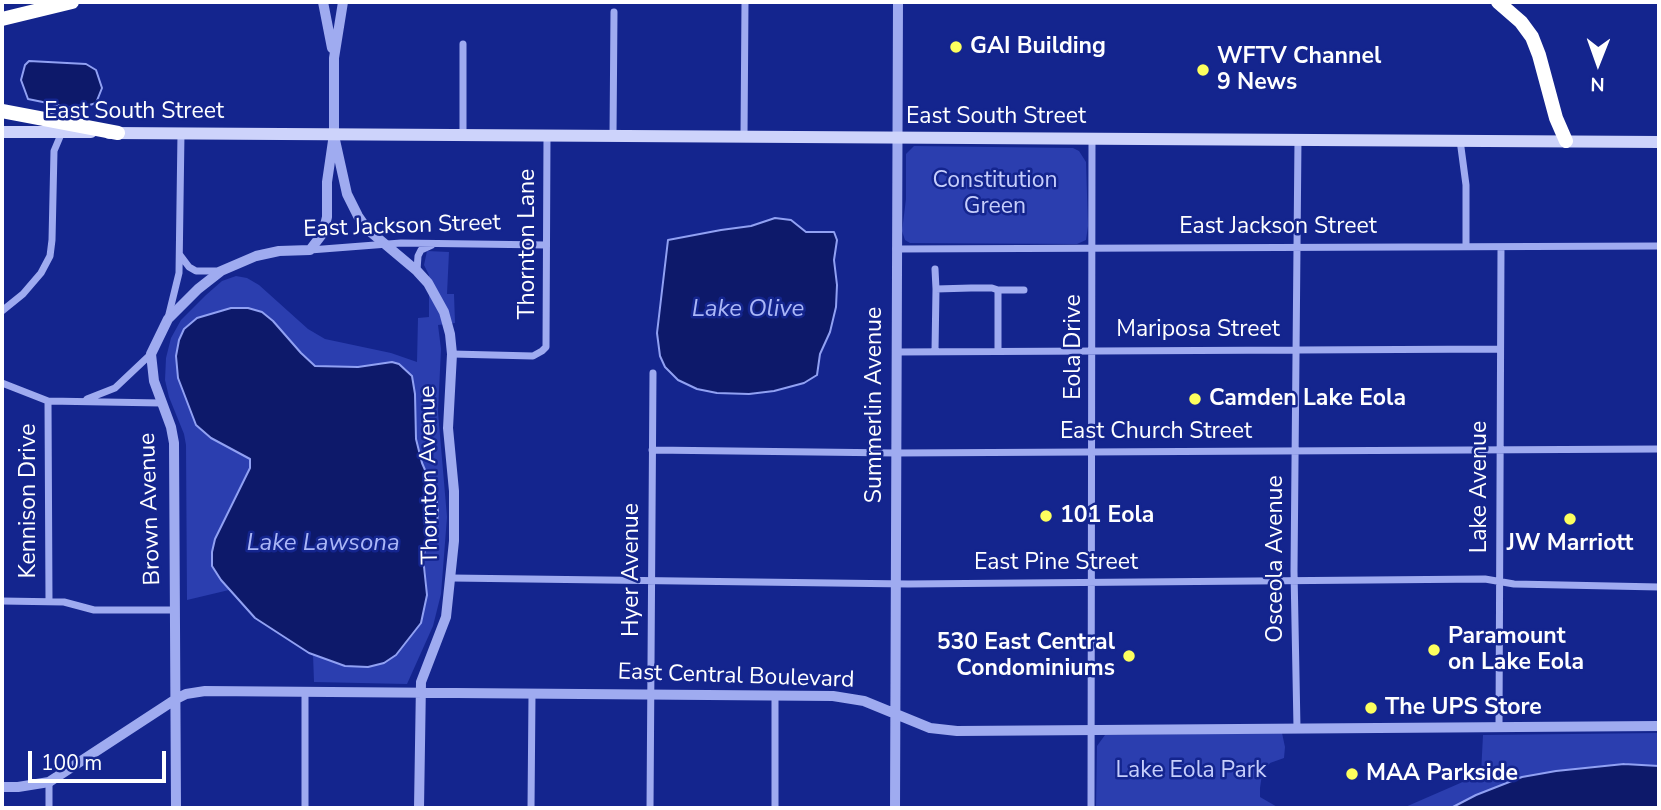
<!DOCTYPE html>
<style>
body{margin:0}
#map{position:relative;width:1661px;height:810px;overflow:hidden;background:#14258e;font-family:"Nunito Sans",sans-serif}
canvas{display:block}
.frame{position:absolute;inset:0;border:4px solid #fff;pointer-events:none}
.north{position:absolute;left:1563px;top:28px;width:70px;height:70px;-webkit-text-stroke:5px #14258e;paint-order:stroke;rotate:181deg;font-size:19px;font-weight:700;line-height:28px;text-align:center;color:#fff}
.north::after{content:'';display:block;margin:auto;width:24px;height:32px;background:#fff;clip-path:polygon(50% 0,100% 100%,50% 72%,0 100%)}
.scale{position:absolute;left:28px;top:751px;width:138px;height:32px;box-sizing:border-box;border:4px solid #fff;border-top:0;padding-left:9px;font-size:21px;line-height:24px;white-space:nowrap;color:#fff;-webkit-text-stroke:5px #14258e;paint-order:stroke}
</style>
<div id="map">
<canvas width="1661" height="810"></canvas>
<div class="frame"></div>
<div class="north">N</div>
<div class="scale">100 m</div>
</div>
<script>
const g = document.querySelector('canvas').getContext('2d');
g.lineJoin = 'round';
function paint(path, color) { g.fillStyle = color; g.fill(path, 'evenodd'); }
const shape = rows => new Path2D(rows.map(r => 'M' + r).join(''));
function stroke(path, color, width, dash) { g.strokeStyle = color; g.lineWidth = width; g.lineCap = dash ? 'butt' : 'round'; g.setLineDash(dash || []); g.stroke(path); }
function label(font, color, halo, rows, align = 'center') {
  g.font = font + ' "Nunito Sans",sans-serif'; g.lineWidth = 5; g.setLineDash([]); g.textBaseline = 'middle'; g.strokeStyle = halo; g.fillStyle = color; for (const [text, x, y, turn = 0] of rows) {
    g.save(); g.translate(x, y); g.rotate((+turn || 0) * Math.PI / 180); g.textAlign = isNaN(turn) ? turn : align; if (halo) g.strokeText(text, 0, 0); g.fillText(text, 0, 0); g.restore();
  }
}
const green = shape([
 [914,146,1073,148,1079,151,1086,162,1088,226,1086,240,1077,244,910,243,905,240,902,231,906,199,906,154],
 [427,251,449,252,447,294,454,294,455,323,438,325,441,349,438,412,447,517,441,594,433,626,407,684,314,682,313,654,345,666,408,638,421,623,427,595,426,574,423,558,428,541,437,523,436,495,422,463,416,439,415,394,392,362,358,367,322,367,315,366,301,353,178,378,196,425,250,459,250,468,215,539,221,580,229,590,187,600,186,445,184,434,169,397,165,380,166,358,171,338,181,320,206,295,222,281,236,276,247,278,259,285,308,329,325,339,391,353,417,362,418,318,429,317,429,275,424,265],
 [1282,733,1285,747,1284,758,1270,763,1262,774,1260,788,1260,797,1279,808,1096,808,1097,746,1105,735],
 [1659,733,1659,766,1624,764,1556,771,1522,777,1476,795,1451,808,1403,808,1481,774,1483,735]
]);
const water = shape([
 [29,61,86,64,96,70,102,88,96,103,77,109,28,99,21,80,25,65,29,61],
 [775,218,791,220,806,232,834,232,837,240,834,260,837,285,836,307,830,332,820,354,817,375,804,383,774,391,749,394,717,393,697,389,678,380,665,367,660,356,657,333,668,240,721,230,751,226,775,218],
 [231,308,248,308,262,312,273,321,301,353,315,366,358,367,392,362,399,364,412,376,415,394,416,439,422,463,436,495,438,511,437,523,428,541,423,557,427,595,421,623,396,655,384,663,368,667,345,666,309,653,255,618,221,580,212,566,212,552,215,539,250,468,250,459,211,438,196,425,178,378,176,356,179,340,184,329,197,318,231,308],
 [1624,764,1659,766,1659,808,1451,808,1476,795,1522,777,1556,771,1624,764]
]);
const minor = shape([
 [463,44,463,135],
 [613,136,614,12],
 [744,137,745,2],
 [1460,140,1466,185,1466,247],
 [896,249,1659,246],
 [310,250,401,243,546,245],
 [180,255,189,267,196,271,220,271],
 [935,269,936,289],
 [417,270,418,256,421,250,432,245],
 [998,290,1024,290],
 [2,311,23,294,41,273,50,256,52,240,54,151,62,132],
 [168,318,179,273,181,133],
 [935,351,936,289,971,288,992,288,998,290,998,351],
 [896,352,1500,349],
 [452,354,533,356,542,351,546,347,547,136],
 [2,383,48,401,161,403],
 [87,399,115,388,151,354],
 [48,401,49,601],
 [652,450,896,453,1659,449],
 [452,578,908,584,1485,579,1514,584,1659,587],
 [2,601,64,602,94,610,175,610],
 [1499,727,1501,247],
 [1297,728,1294,571,1298,139],
 [49,782,49,808],
 [305,808,305,692],
 [531,808,532,695],
 [650,808,653,373],
 [775,808,775,695],
 [1091,808,1092,138]
]);
const tertiary = shape([
 [323,2,332,48],
 [335,140,347,194,358,216,367,229,417,271,428,283,444,312,450,334,452,354,448,428,454,491,454,541,446,617,421,682,419,808],
 [2,787,18,787,49,782,176,699,186,694,205,691,833,696,864,701,930,728,957,731,1659,726],
 [176,808,174,443,171,427,154,381,151,354,168,319,198,289,221,271,256,256,279,251,310,250,323,233,327,217,327,182,334,134,334,58,343,2],
 [895,808,898,2]
]);
const secondary = shape([
 [2,132,91,132],
 [109,133,1659,142]
]);
const motorway = shape([
 [1498,2,1521,22,1532,37,1539,55,1556,118,1566,141],
 [2,19,72,2],
 [2,111,118,133]
]);
const markers = [
 [956,47,7,"#fdff5e"],
 [1203,70,7,"#fdff5e"],
 [1195,399,7,"#fdff5e"],
 [1046,516,7,"#fdff5e"],
 [1570,519,7,"#fdff5e"],
 [1434,650,7,"#fdff5e"],
 [1129,656,7,"#fdff5e"],
 [1371,708,7,"#fdff5e"],
 [1352,774,7,"#fdff5e"]
];
const poiNames = [
 ["GAI Building",970,47],
 ["WFTV Channel",1217,57],
 ["9 News",1217,83],
 ["Camden Lake Eola",1209,399],
 ["101 Eola",1060,516],
 ["JW Marriott",1570,544,"center"],
 ["Paramount",1448,637],
 ["on Lake Eola",1448,663],
 ["530 East Central",1115,643,"right"],
 ["Condominiums",1115,669,"right"],
 ["The UPS Store",1385,708],
 ["MAA Parkside",1366,774]
];
const streetNames = [
 ["East South Street",134,112],
 ["East South Street",996,117],
 ["East Jackson Street",402,227,-2],
 ["East Jackson Street",1278,227],
 ["Thornton Lane",528,244,-90],
 ["Mariposa Street",1198,330],
 ["Eola Drive",1074,347,-90],
 ["Summerlin Avenue",875,405,-90],
 ["East Church Street",1156,432],
 ["Thornton Avenue",430,475,-91],
 ["Lake Avenue",1480,487,-90],
 ["Kennison Drive",29,501,-90],
 ["Brown Avenue",151,509,-92],
 ["Osceola Avenue",1276,559,-90],
 ["East Pine Street",1056,563],
 ["Hyer Avenue",632,570,-90],
 ["East Central Boulevard",736,677,2]
];
const parkNames = [
 ["Constitution",995,181],
 ["Green",995,207],
 ["Lake Eola Park",1191,771]
];
const waterNames = [
 ["Lake Olive",748,310],
 ["Lake Lawsona",323,544]
];
paint(green, '#2b3eaf');
paint(water, '#0d196a');
stroke(water, '#91a1f3', 2);
stroke(minor, '#9fabf0', 7);
stroke(tertiary, '#9fabf0', 10);
stroke(secondary, '#cdd3fb', 12);
stroke(motorway, '#fff', 14);
for (const [x, y, r, color] of markers) { const dot = new Path2D(); dot.arc(x, y, r, 0, 2 * Math.PI); g.fillStyle = color; g.fill(dot); stroke(dot, '#14258e', 2.5); }
label('bold 23px', '#fff', '#14258e', poiNames, 'left');
label('23px', '#fff', '#14258e', streetNames);
label('23px', '#c6cefc', '#14258e', parkNames);
label('italic 24px', '#abb7f7', '#14258e', waterNames);
</script>
